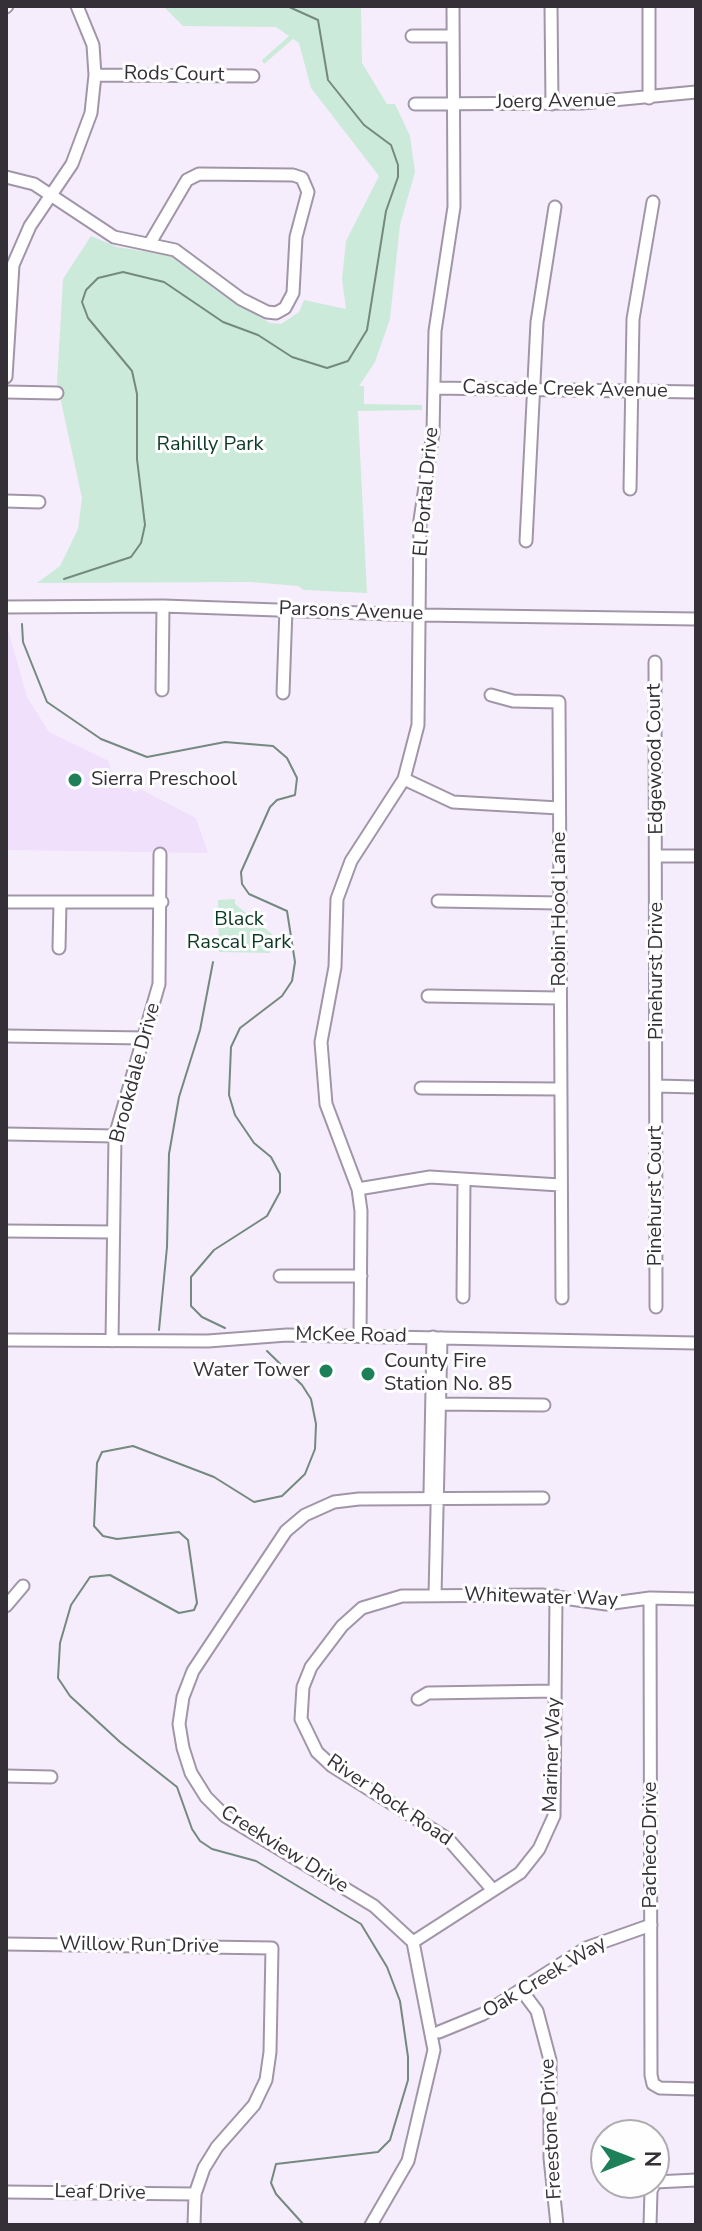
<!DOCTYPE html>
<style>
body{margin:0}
#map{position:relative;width:702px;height:2231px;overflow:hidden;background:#f6edfc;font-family:"Nunito Sans",sans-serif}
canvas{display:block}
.frame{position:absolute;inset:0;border:8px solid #353038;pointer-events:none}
.north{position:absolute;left:590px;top:2119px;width:80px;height:80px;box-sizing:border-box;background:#fefefe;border:2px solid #aeacaf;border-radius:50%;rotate:90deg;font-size:22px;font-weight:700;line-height:32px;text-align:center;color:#353038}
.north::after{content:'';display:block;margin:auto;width:28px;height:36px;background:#1e8059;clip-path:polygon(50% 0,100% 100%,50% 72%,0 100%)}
</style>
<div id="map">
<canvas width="702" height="2231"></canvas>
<div class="frame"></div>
<div class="north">N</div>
</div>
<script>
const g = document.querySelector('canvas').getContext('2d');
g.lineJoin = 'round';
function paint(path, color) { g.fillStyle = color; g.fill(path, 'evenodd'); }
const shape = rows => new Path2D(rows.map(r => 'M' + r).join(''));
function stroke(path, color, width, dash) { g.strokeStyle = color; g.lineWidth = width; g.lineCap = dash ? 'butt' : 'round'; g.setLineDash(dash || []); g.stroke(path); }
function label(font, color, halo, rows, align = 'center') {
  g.font = font + ' "Nunito Sans",sans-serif'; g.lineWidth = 6; g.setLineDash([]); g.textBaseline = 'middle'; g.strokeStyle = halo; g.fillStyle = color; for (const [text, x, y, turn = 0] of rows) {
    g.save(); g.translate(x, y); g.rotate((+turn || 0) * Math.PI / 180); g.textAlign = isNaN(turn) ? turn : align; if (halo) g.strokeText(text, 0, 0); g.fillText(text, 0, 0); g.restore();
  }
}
const built = shape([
 [6,622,27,697,49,732,109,761,111,772,135,793,140,789,196,818,208,853,6,850]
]);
const green = shape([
 [163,6,361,6,362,63,387,104,395,104,410,136,415,172,400,225,390,319,375,362,359,386,364,386,364,404,422,405,422,410,358,411,367,593,304,590,298,586,250,582,37,583,60,566,78,529,82,498,57,383,63,279,91,236,117,247,174,256,215,289,270,323,281,324,299,312,304,300,346,309,342,279,346,241,379,176,311,88,299,43,293,39,264,64,262,60,289,36,276,27,183,26],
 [235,899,235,904,272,934,270,953,219,952,218,900]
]);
const stream = shape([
 [201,6,211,6],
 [64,579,131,557,141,543,145,525,137,459,137,394,132,371,88,318,82,302,86,290,98,278,123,272,164,282,223,322,258,335,292,357,327,368,348,361,367,330,386,211,398,177,398,165,391,145,364,125,328,80,318,20,287,6],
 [22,624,23,642,47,702,101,739,147,757,225,742,273,746,287,758,297,778,295,795,277,800,270,807,241,872,242,884,249,894,287,911,295,962,292,981,282,996,240,1028,231,1047,229,1095,235,1115,254,1143,271,1157,280,1174,280,1192,267,1216,214,1250,191,1277,191,1306,202,1317,225,1328],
 [159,1330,167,1247,169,1154,179,1097,200,1030,213,962],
 [267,1351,302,1385,311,1399,316,1424,315,1449,305,1474,282,1496,254,1502,214,1477,133,1446,102,1452,97,1463,94,1526,103,1536,117,1539,179,1532,188,1540,197,1603,194,1610,179,1613,110,1575,90,1577,71,1605,60,1643,58,1678,70,1696,120,1742,177,1787,192,1829,200,1841,212,1849,256,1861,361,1924,387,1967,400,2001,408,2057,408,2080,390,2140,378,2152,276,2164,271,2183,276,2194,304,2225]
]);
const minor = shape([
 [551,6,552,104],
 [649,6,649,98],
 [6,7,7,6],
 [412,36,453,36],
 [95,75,253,76],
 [415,104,582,103,696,92],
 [6,177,34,184,114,237,175,250,241,299,267,312,276,313,285,308,293,293,296,237,308,192,302,178,293,175,199,174,187,180,150,243],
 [6,377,13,265,30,226,72,164,91,113,95,75,93,45,77,6],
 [435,388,696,392],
 [6,392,57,393],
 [630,489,633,319,653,202],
 [6,501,39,502],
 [526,541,537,322,555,207],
 [6,607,163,606,420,615,696,619],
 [655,662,656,1307],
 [162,690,163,606],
 [283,693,286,609],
 [491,695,513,701,559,702,562,1298],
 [404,779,453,802,559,808],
 [657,856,696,856],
 [438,901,560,903],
 [6,902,162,902],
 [59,948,60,903],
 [428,996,560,998],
 [6,1036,145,1038],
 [657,1086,696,1087],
 [421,1088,560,1089],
 [6,1134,115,1136],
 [358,1189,430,1177,560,1185],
 [6,1231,113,1232],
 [280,1276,361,1276],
 [463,1297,464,1180],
 [360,1336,361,1211,358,1189,326,1104,321,1042,335,967,337,899,351,861,404,779,418,725,420,520,433,433,435,331,454,207,453,6],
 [433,1337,430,1493,435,1500],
 [6,1340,208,1341,287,1335,696,1343],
 [112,1341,115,1136,159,984,160,854],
 [436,1404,544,1405],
 [435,1595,441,1338],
 [650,1598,651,2075,653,2084,660,2088,696,2089],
 [6,1606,23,1586],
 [418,1699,428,1693,555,1691],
 [6,1776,51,1777],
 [493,1890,448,1839,332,1766,317,1752,301,1719,303,1687,311,1667,342,1626,362,1608,402,1596,542,1595,606,1604,650,1598,696,1599],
 [413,1942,520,1873,539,1849,554,1816,556,1596],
 [6,1944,272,1948,270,2052,266,2080,254,2105,217,2147,204,2168,195,2194,194,2225],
 [522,1991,537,2011,550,2060,550,2158,557,2225],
 [439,2032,483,2014,586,1948,651,1925],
 [6,2192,195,2194],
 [371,2225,408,2161,434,2050,413,1942,374,1906,225,1816,206,1797,191,1773,183,1748,179,1724,183,1697,193,1671,286,1531,305,1515,334,1502,359,1499,543,1498],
 [650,2225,651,2191,655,2182,696,2180]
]);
const markers = [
 [75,780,8,"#1e8059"],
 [326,1371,8,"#1e8059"],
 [368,1374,8,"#1e8059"]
];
const streetNames = [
 ["Rods Court",174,75,1],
 ["Joerg Avenue",556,102,-1],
 ["Cascade Creek Avenue",565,390,1],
 ["El Portal Drive",427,492,-85],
 ["Parsons Avenue",351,612,2],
 ["Edgewood Court",656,759,-91],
 ["Robin Hood Lane",560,909,-90],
 ["Pinehurst Drive",657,971,-90],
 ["Brookdale Drive",136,1073,-75],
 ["Pinehurst Court",656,1196,-90],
 ["McKee Road",351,1336,1],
 ["Whitewater Way",541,1598,2],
 ["Mariner Way",553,1755,-88],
 ["River Rock Road",389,1801,34],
 ["Pacheco Drive",651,1845,-90],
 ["Creekview Drive",284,1850,32],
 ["Willow Run Drive",139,1946,1],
 ["Oak Creek Way",545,1978,-31],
 ["Freestone Drive",552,2129,-93],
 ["Leaf Drive",100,2193,1]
];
const parkNames = [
 ["Rahilly Park",210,445],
 ["Black",239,920],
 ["Rascal Park",239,943]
];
const poiNames = [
 ["Sierra Preschool",91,780],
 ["County Fire",384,1362],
 ["Station No. 85",384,1385],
 ["Water Tower",310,1371,"right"]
];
paint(built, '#f1e0fb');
paint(green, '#ccead9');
stroke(stream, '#74897f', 2);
stroke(minor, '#a196a8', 15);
stroke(minor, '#fff', 11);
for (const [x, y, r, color] of markers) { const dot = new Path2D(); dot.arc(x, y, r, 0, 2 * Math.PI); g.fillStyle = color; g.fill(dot); stroke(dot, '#fefefe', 3); }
label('20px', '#353038', '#fefefe', streetNames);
label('20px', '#0c3826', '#fefefe', parkNames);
label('20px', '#353038', '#fefefe', poiNames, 'left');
</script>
